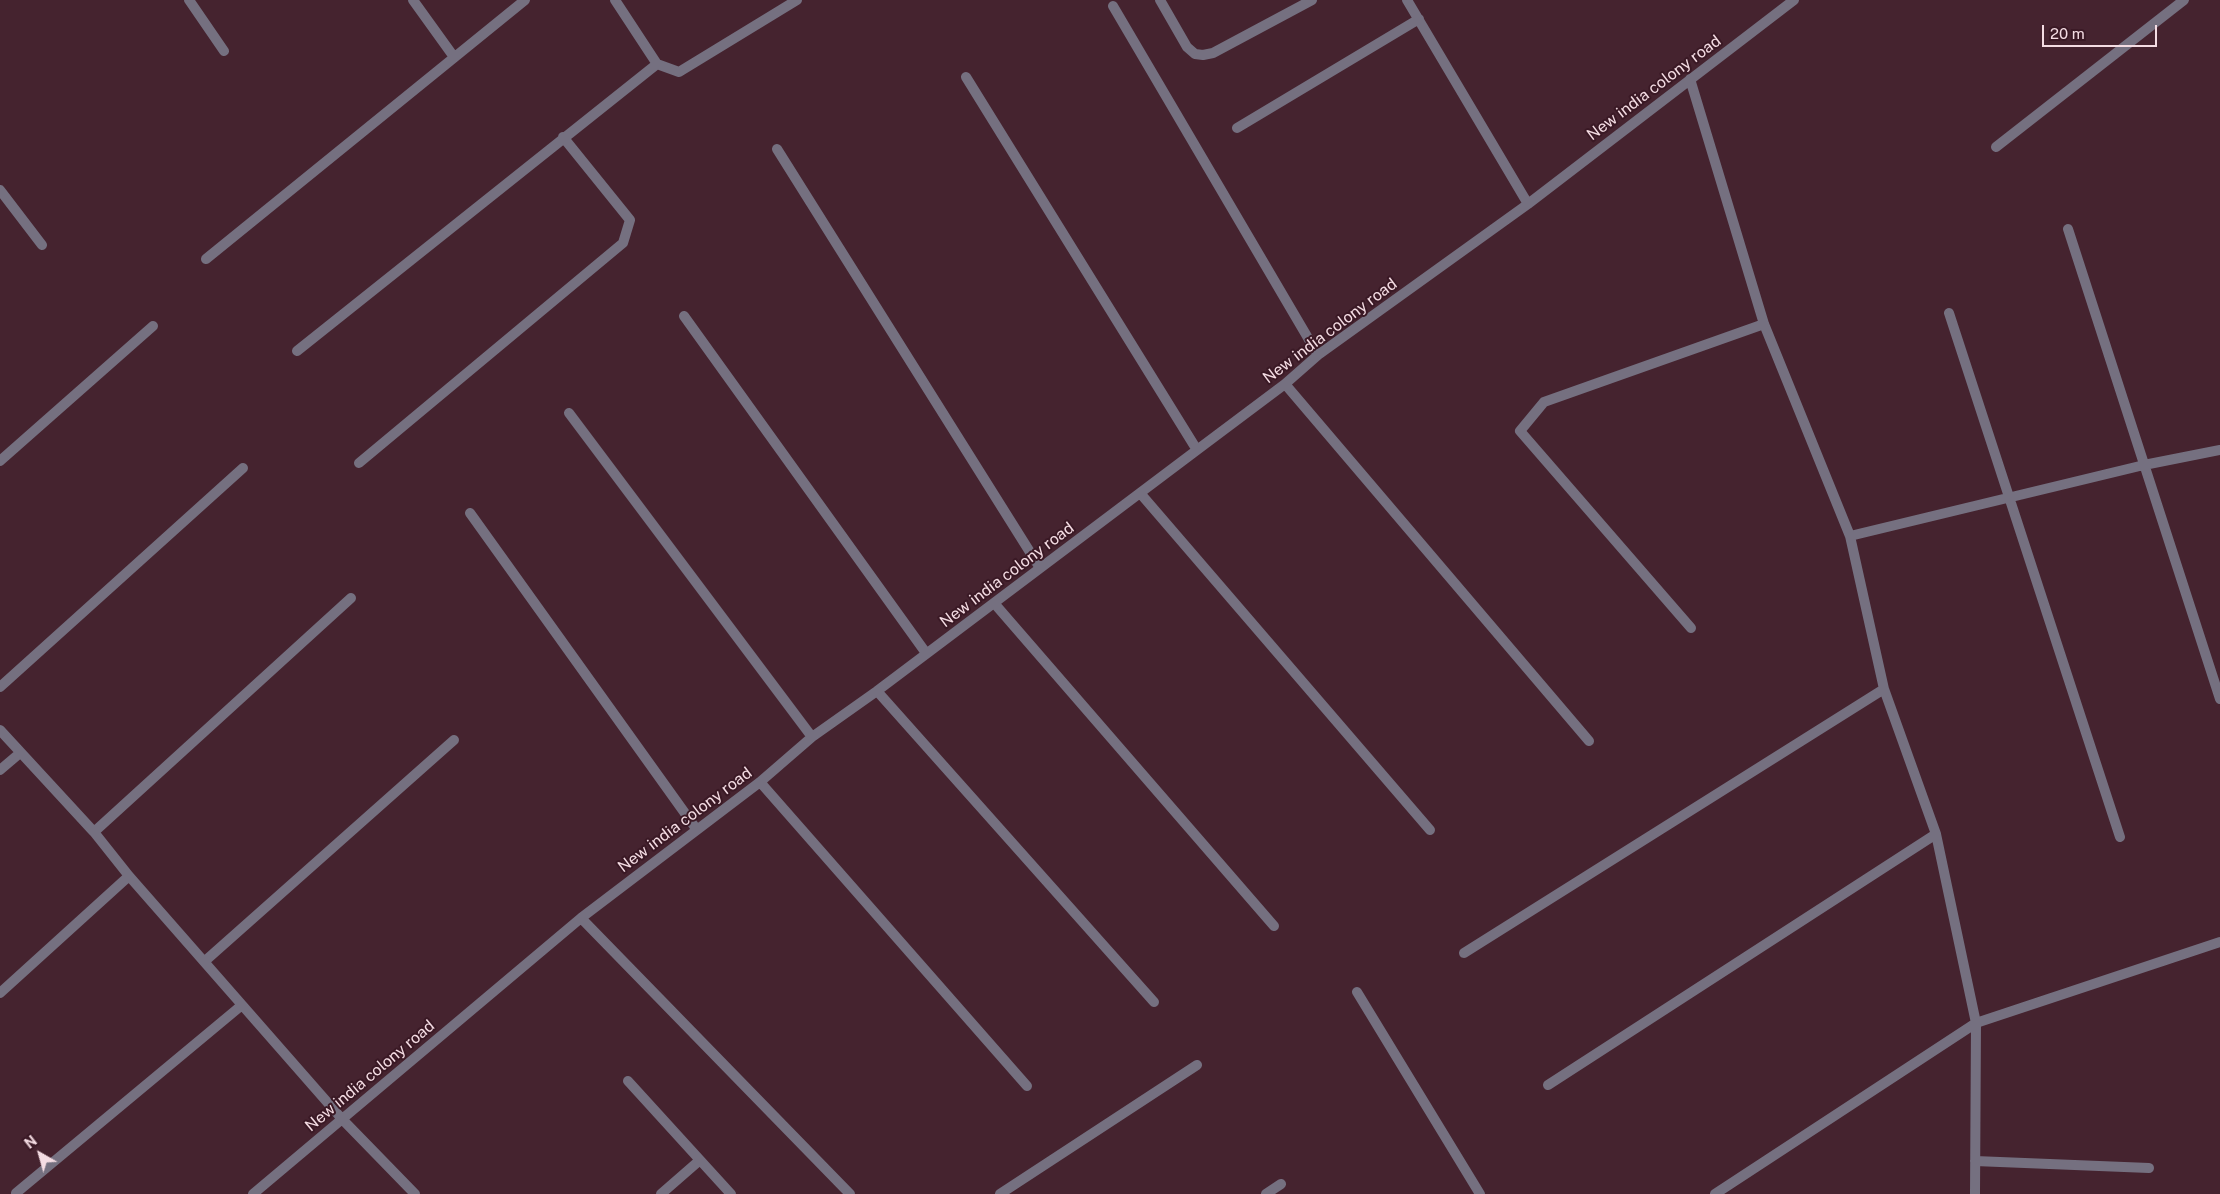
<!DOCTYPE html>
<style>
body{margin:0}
#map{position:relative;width:2220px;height:1194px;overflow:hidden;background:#45232f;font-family:"Public Sans",sans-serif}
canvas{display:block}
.north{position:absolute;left:15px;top:1129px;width:50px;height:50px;-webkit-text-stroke:4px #3a1925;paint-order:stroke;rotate:322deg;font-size:14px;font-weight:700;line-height:20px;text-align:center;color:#f4dce3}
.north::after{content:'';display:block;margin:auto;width:18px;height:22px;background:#f4dce3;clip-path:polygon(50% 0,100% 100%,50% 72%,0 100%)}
.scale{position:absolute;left:2042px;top:25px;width:115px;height:22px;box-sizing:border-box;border:2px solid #f4dce3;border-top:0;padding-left:6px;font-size:15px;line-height:18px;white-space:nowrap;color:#f4dce3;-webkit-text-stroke:4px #3a1925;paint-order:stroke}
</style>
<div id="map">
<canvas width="2220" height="1194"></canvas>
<div class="north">N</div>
<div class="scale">20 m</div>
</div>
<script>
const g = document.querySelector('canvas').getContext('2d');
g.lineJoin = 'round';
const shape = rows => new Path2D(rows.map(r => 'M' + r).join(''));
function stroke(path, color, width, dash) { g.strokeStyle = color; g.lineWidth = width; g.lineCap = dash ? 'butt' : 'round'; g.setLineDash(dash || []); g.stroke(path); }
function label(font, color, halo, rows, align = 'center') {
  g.font = font + ' "Public Sans",sans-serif'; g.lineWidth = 4; g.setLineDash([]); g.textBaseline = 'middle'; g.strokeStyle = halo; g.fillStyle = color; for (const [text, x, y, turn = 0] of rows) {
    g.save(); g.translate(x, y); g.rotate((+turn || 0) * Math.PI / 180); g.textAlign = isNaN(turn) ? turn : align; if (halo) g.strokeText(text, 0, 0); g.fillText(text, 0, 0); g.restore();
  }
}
const service = shape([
 [189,0,224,51],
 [0,190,42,245]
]);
const minor = shape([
 [413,0,454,57],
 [615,0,657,64,679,72,797,0],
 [1160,0,1187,47,1195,54,1203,55,1213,53,1312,0],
 [1407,0,1528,204],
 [1113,6,1318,355],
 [966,77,1197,450],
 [1690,79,1764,324,1850,536,1884,689,1936,834,1976,1023,1975,1194],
 [1237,128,1419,19],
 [1996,147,2184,0],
 [777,149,1040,568],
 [2068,229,2220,699],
 [206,259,525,0],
 [1949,313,2120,837],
 [684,316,926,653],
 [297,351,657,64],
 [1285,384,1589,741],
 [569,413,812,737],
 [0,461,153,326],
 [359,463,623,243,630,220,563,137],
 [1140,493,1430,830],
 [470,513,697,830],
 [1850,536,2144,465,2220,450],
 [994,603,1274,926],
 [1691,628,1520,431,1544,402,1764,324],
 [0,687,243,468],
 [877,691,1154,1002],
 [0,730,94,832,129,876,342,1119,415,1194],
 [0,770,20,753],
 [760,782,1027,1086],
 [94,832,351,598],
 [581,918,850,1194],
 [1464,953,1884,689],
 [205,961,454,740],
 [1357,992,1480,1194],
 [0,993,129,876],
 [628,1081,731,1194],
 [1548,1085,1936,834],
 [1975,1161,2149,1168],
 [16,1193,242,1005],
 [253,1194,581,918,760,782,812,737,877,691,1197,450,1285,384,1318,355,1528,204,1794,0],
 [661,1194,700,1160],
 [1000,1194,1197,1065],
 [1266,1194,1281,1184],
 [1715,1194,1976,1023,2220,942]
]);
const streetNames = [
 ["New india colony road",1654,88,-37],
 ["New india colony road",1330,331,-37],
 ["New india colony road",1007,575,-37],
 ["New india colony road",685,820,-37],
 ["New india colony road",370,1076,-40]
];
stroke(service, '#757080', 10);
stroke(minor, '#757080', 10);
label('16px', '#f4dce3', '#3a1925', streetNames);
</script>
